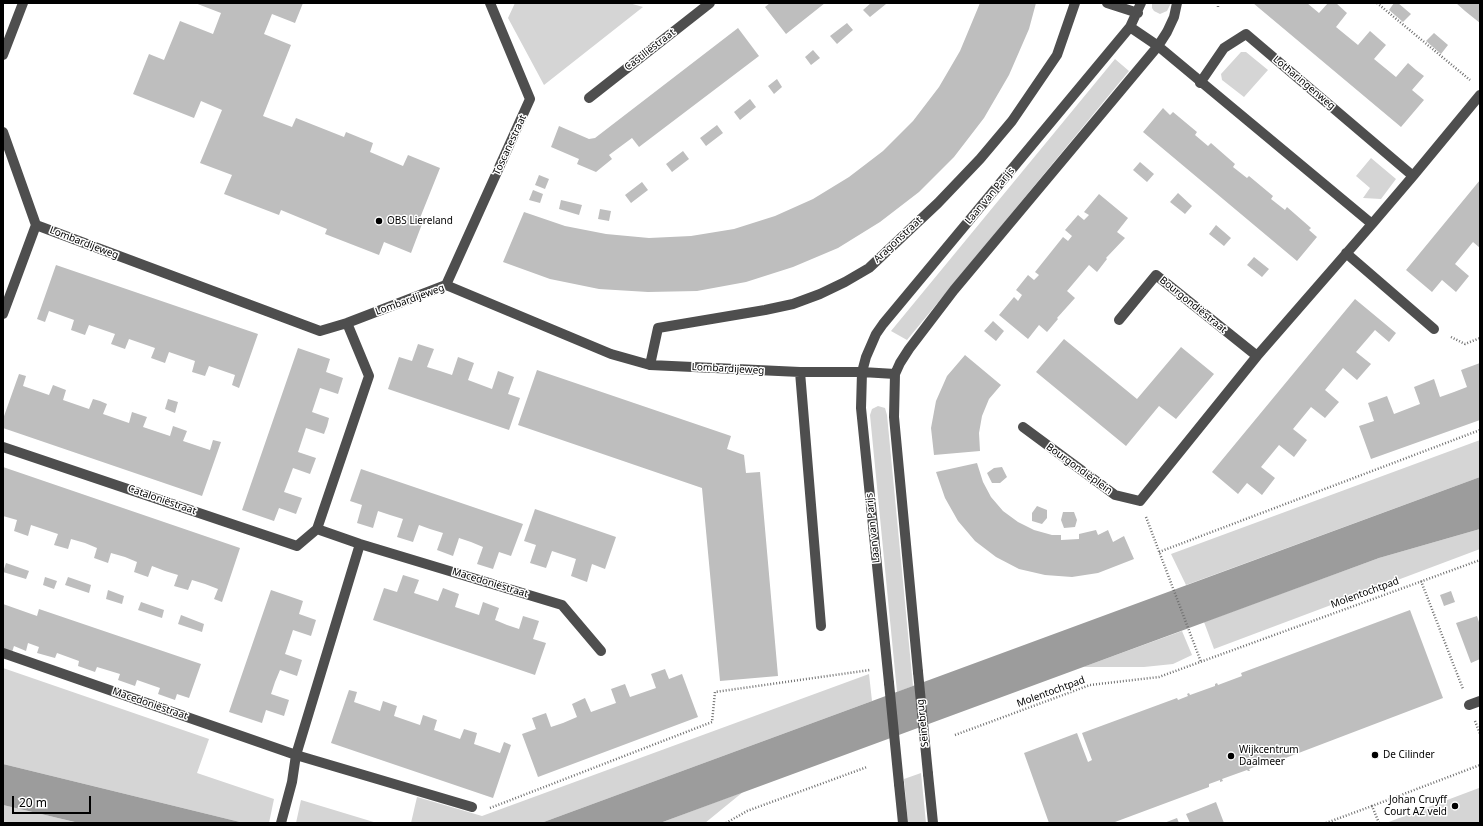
<!DOCTYPE html>
<meta charset="utf-8">
<style>
body{margin:0}
#map{position:relative;width:1483px;height:826px;overflow:hidden;background:#fff;font-family:"Noto Sans",sans-serif}
canvas{display:block}
.frame{position:absolute;inset:0;border:4px solid #000;pointer-events:none}
.scale{position:absolute;left:12px;top:796px;width:79px;height:18px;box-sizing:border-box;border:2px solid #000;border-top:0;padding-left:5px;font-size:12px;line-height:14px;white-space:nowrap;color:#000;-webkit-text-stroke:3px #fff;paint-order:stroke}
</style>
<div id="map">
<canvas width="1483" height="826"></canvas>
<div class="frame"></div>
<div class="scale">20 m</div>
</div>
<script>
const g = document.querySelector('canvas').getContext('2d');
g.lineJoin = 'round';
function paint(path, color) { g.fillStyle = color; g.fill(path, 'evenodd'); }
const shape = rows => new Path2D(rows.map(r => 'M' + r).join(''));
function stroke(path, color, width, dash) { g.strokeStyle = color; g.lineWidth = width; g.lineCap = dash ? 'butt' : 'round'; g.setLineDash(dash || []); g.stroke(path); }
function label(font, color, halo, rows, align = 'center') {
  g.font = font + ' "Noto Sans",sans-serif'; g.lineWidth = 3; g.setLineDash([]); g.textBaseline = 'middle'; g.strokeStyle = halo; g.fillStyle = color; for (const [text, x, y, turn = 0] of rows) {
    g.save(); g.translate(x, y); g.rotate((+turn || 0) * Math.PI / 180); g.textAlign = isNaN(turn) ? turn : align; if (halo) g.strokeText(text, 0, 0); g.fillText(text, 0, 0); g.restore();
  }
}
const green = shape([
 [515,3,629,3,643,7,544,85,508,18],
 [1152,3,1171,3,1167,11,1160,14,1154,11,1152,8],
 [1241,52,1246,52,1268,70,1244,97,1222,80,1221,74],
 [1115,59,1129,71,907,340,891,331],
 [1371,158,1396,179,1381,199,1363,198,1370,188,1356,176],
 [878,406,885,408,887,415,913,686,897,692,870,415,872,409],
 [1480,440,1480,477,1186,585,1171,554],
 [1480,529,1480,549,1214,649,1204,622,1379,558],
 [1182,631,1192,655,1173,664,1144,667,1083,667],
 [3,668,209,739,197,773,274,799,269,823,244,823,3,764],
 [869,674,872,701,541,823,411,823,417,797,482,816],
 [921,773,926,823,908,823,904,779],
 [1479,788,1480,823,1386,823],
 [743,792,705,823,660,823],
 [301,800,377,823,296,823],
 [3,805,79,823,3,823]
]);
const water = shape([
 [1480,477,1480,529,1473,531,1379,558,660,823,541,823],
 [3,764,244,823,79,823,3,805]
]);
const building = shape([
 [195,3,303,3,295,23,272,14,264,34,291,45,263,116,292,127,296,118,344,137,346,132,373,143,370,152,403,166,408,155,440,168,418,223,422,224,411,253,384,242,379,255,325,234,327,229,281,210,279,215,224,194,232,175,200,163,222,110,201,101,194,118,133,94,149,54,164,60,180,21,213,34,221,13],
 [770,3,825,3,786,34,765,7],
 [871,3,885,3,886,4,870,17,863,10],
 [980,3,1036,3,1029,29,1009,75,984,118,954,157,919,192,880,222,838,248,793,267,746,282,697,291,648,292,599,289,550,279,503,262,524,212,565,226,606,234,649,238,691,236,734,229,775,216,813,199,849,177,883,151,913,121,939,87,960,51],
 [1253,3,1307,3,1319,13,1328,3,1336,3,1347,13,1336,27,1358,45,1370,31,1386,45,1374,59,1396,77,1408,63,1416,70,1424,76,1412,90,1424,100,1401,127],
 [1394,3,1398,3,1411,14,1403,22,1389,10],
 [1456,3,1480,3,1480,23,1465,11],
 [847,23,853,30,837,44,830,36],
 [738,28,759,56,639,147,632,138,609,155,612,159,596,172,577,164,579,159,551,147,559,126,589,139,595,138],
 [1434,33,1448,45,1441,54,1426,41],
 [813,50,820,58,811,65,805,57],
 [777,79,782,87,774,94,768,86],
 [750,99,756,107,740,120,734,112],
 [1163,108,1170,115,1173,112,1197,132,1195,135,1208,146,1211,143,1235,164,1233,167,1247,178,1249,176,1273,196,1271,199,1285,210,1287,207,1311,228,1309,230,1317,237,1297,261,1143,132],
 [717,125,723,133,706,146,700,138],
 [683,151,689,159,672,172,666,164],
 [1140,162,1154,174,1147,182,1133,170],
 [539,175,549,179,545,189,535,185],
 [1480,180,1480,248,1473,242,1455,264,1469,276,1456,292,1442,280,1432,292,1406,270],
 [642,182,648,190,631,203,625,195],
 [533,190,543,194,540,203,529,200],
 [1178,193,1192,206,1185,214,1170,202],
 [1099,194,1128,218,1117,232,1125,238,1106,258,1107,259,1097,272,1089,265,1067,291,1075,298,1057,318,1058,319,1047,332,1039,325,1028,339,999,315,1014,297,1018,301,1022,295,1016,290,1028,275,1034,280,1039,275,1035,272,1063,237,1068,241,1072,236,1065,230,1078,215,1084,220,1089,215,1084,212],
 [561,200,582,205,579,215,559,209],
 [600,209,611,211,609,221,598,219],
 [1216,225,1231,238,1224,246,1209,234],
 [1254,257,1269,269,1262,277,1247,265],
 [56,265,258,334,239,388,232,385,235,375,209,366,205,376,192,372,195,361,169,352,165,363,151,358,155,348,129,339,125,349,111,344,115,334,89,325,85,335,71,330,74,320,49,311,45,322,37,319],
 [1355,299,1396,333,1389,342,1375,330,1356,352,1371,364,1357,380,1343,368,1325,390,1339,402,1325,418,1311,407,1293,429,1307,440,1294,457,1279,445,1261,467,1275,478,1262,495,1247,483,1238,494,1212,472],
 [993,321,1004,331,996,341,984,331],
 [1064,339,1137,399,1181,347,1214,374,1176,419,1159,406,1126,446,1036,372],
 [418,344,434,349,427,367,440,371,452,375,458,357,474,363,468,380,492,389,498,371,514,377,508,394,520,398,509,430,388,389,399,357,412,361],
 [298,348,330,359,326,372,343,378,338,394,320,388,312,412,329,418,327,426,324,434,306,428,298,452,316,458,310,474,293,468,284,492,302,498,296,514,279,508,274,521,242,510],
 [965,355,1001,385,989,399,982,416,979,433,980,451,934,455,931,428,936,401,947,376],
 [1480,363,1480,420,1371,459,1359,426,1374,421,1368,403,1387,396,1394,414,1420,404,1414,387,1434,379,1440,397,1454,392,1467,387,1461,370],
 [537,370,731,436,727,449,744,455,746,473,760,472,778,676,720,681,702,488,518,425],
 [19,374,26,376,23,386,49,395,53,385,66,390,63,400,89,409,93,399,100,401,107,404,103,414,129,423,132,412,147,417,143,427,170,436,173,426,187,431,183,441,210,450,213,440,221,442,202,496,3,428,3,419],
 [168,399,178,402,175,413,165,409],
 [977,463,983,482,991,497,1003,511,1018,522,1034,530,1052,535,1061,535,1061,540,1079,539,1079,534,1096,530,1098,535,1108,530,1113,542,1124,536,1134,559,1098,573,1072,577,1045,575,1019,569,996,557,975,541,958,521,945,498,936,472],
 [3,467,240,548,222,602,214,599,218,589,205,584,192,580,188,590,174,586,178,575,165,571,152,566,148,577,134,572,137,562,125,557,111,553,108,563,94,558,97,548,85,543,71,539,68,549,54,545,58,534,31,525,28,536,14,531,17,520,3,516],
 [1002,467,1007,477,1000,483,992,483,987,473,994,468],
 [361,469,523,524,511,556,499,552,493,569,477,564,483,547,471,542,459,538,453,556,437,550,443,533,430,529,419,525,413,542,397,537,403,519,390,515,378,511,373,528,357,523,362,505,350,501],
 [1037,506,1047,510,1047,518,1042,524,1032,521,1032,513],
 [535,509,616,537,605,569,592,564,587,582,571,576,576,559,552,551,546,568,530,563,536,545,524,541],
 [1063,512,1074,512,1077,520,1075,527,1064,528,1061,520],
 [6,563,29,571,26,579,3,572],
 [403,575,419,580,414,593,438,601,443,588,459,594,455,607,479,615,483,602,499,608,495,620,507,625,519,629,523,616,539,621,533,639,546,643,535,675,373,620,384,588,397,592],
 [45,577,57,581,54,589,43,585],
 [68,577,91,585,89,593,65,585],
 [108,590,124,596,122,604,106,599],
 [271,590,303,601,299,614,316,620,311,636,293,630,285,654,302,660,297,676,280,670,275,682,271,694,289,700,284,716,266,710,262,723,229,712],
 [1451,591,1455,602,1444,606,1440,595],
 [141,602,164,610,162,618,138,610],
 [3,604,37,616,39,609,201,664,189,698,177,694,175,700,158,694,160,688,137,680,135,686,118,680,120,674,97,667,95,672,78,666,79,661,57,653,55,658,37,653,39,647,28,643,26,651,14,646,12,652,3,649],
 [1410,610,1443,698,1275,762,1274,759,1249,769,1250,771,1248,771,1247,770,1222,779,1223,781,1220,782,1220,780,1209,784,1209,787,1115,822,1049,823,1024,753,1077,733,1088,762,1092,760,1082,733,1177,698,1178,700,1188,696,1187,694,1189,693,1190,695,1215,686,1215,684,1217,683,1218,685,1242,676,1241,673],
 [181,615,204,624,202,632,178,624],
 [1477,616,1480,625,1480,659,1471,663,1456,623],
 [665,669,669,679,682,674,698,717,538,777,522,734,536,729,532,718,546,713,551,727,563,723,577,717,572,704,585,698,591,712,616,703,611,689,625,684,630,697,656,688,651,674],
 [349,690,357,692,354,702,380,711,383,701,397,706,394,716,420,725,423,715,437,720,434,730,460,739,464,729,477,733,474,744,500,753,504,742,511,745,493,798,331,743],
 [1216,802,1224,823,1190,823,1186,814],
 [1177,818,1179,823,1164,823]
]);
const path = shape([
 [1218,3,1218,9],
 [1377,3,1470,80],
 [1451,337,1465,344,1480,338],
 [1146,517,1201,662],
 [1159,552,1480,430],
 [1421,581,1463,689],
 [1475,721,1480,734],
 [955,735,1090,685,1159,677,1480,560],
 [490,808,712,722,715,692,870,670],
 [726,823,747,811,867,767],
 [1326,823,1372,806],
 [1379,823,1372,806,1480,765]
]);
const minor = shape([
 [1107,3,1138,13],
 [1130,27,1158,46,1372,224,1413,176,1480,95],
 [3,55,23,3],
 [1200,83,1224,48,1246,34,1413,176],
 [589,98,710,3],
 [3,132,36,225,3,314],
 [36,225,320,331,347,323,446,285,611,354,650,365,800,372,862,372,895,374],
 [1346,253,1434,329],
 [446,285,530,99,490,3],
 [1119,320,1156,275,1257,356],
 [347,323,369,376,317,529,360,544,562,605,601,651],
 [650,365,658,328,765,310,793,304,820,294,845,282,869,268,938,203,980,159,1012,121,1057,55,1075,3],
 [800,372,821,626],
 [1023,427,1115,495,1140,501,1257,356,1372,224],
 [3,447,297,546,317,529],
 [3,653,296,755,472,807],
 [918,672,894,417,895,374,900,363,909,349,954,290,1158,46,1167,32,1174,17,1177,3],
 [889,683,861,408,862,372,866,357,876,334,883,324,1130,27,1141,3],
 [1469,705,1480,701],
 [928,774,933,823],
 [899,784,903,823],
 [281,823,292,782,296,755,360,544]
]);
const minorBridge = shape([
 [918,672,928,774],
 [889,683,899,784]
]);
const markers = [
 [379,221,4,"#000"],
 [1375,755,4,"#000"],
 [1231,756,4,"#000"],
 [1455,806,4,"#000"]
];
const streetNames = [
 ["Castiliëstraat",650,50,-38],
 ["Lotharingenweg",1304,83,40],
 ["Toscanestraat",510,145,-65],
 ["Laan van Parijs",990,196,-50],
 ["Aragonstraat",898,240,-43],
 ["Lombardijeweg",84,243,21],
 ["Lombardijeweg",410,300,-20],
 ["Bourgondiëstraat",1193,305,39],
 ["Lombardijeweg",728,369,3],
 ["Bourgondiëplein",1079,469,36],
 ["Cataloniëstraat",162,500,19],
 ["Laan van Parijs",873,528,-96],
 ["Macedoniëstraat",490,583,17],
 ["Molentochtpad",1365,593,-20],
 ["Molentochtpad",1051,692,-20],
 ["Macedoniëstraat",150,704,19],
 ["Seinebrug",923,723,-96]
];
const poiNames = [
 ["OBS Liereland",387,221],
 ["Wijkcentrum",1239,750],
 ["Daalmeer",1239,762],
 ["De Cilinder",1383,755],
 ["Johan Cruyff",1447,800,"right"],
 ["Court AZ veld",1447,812,"right"]
];
paint(green, '#d5d5d5');
paint(water, '#9c9c9c');
paint(building, '#bebebe');
stroke(path, '#707070', 2.5, [1, 2]);
stroke(minor, '#4e4e4e', 10);
stroke(minorBridge, '#4e4e4e', 10);
for (const [x, y, r, color] of markers) { const dot = new Path2D(); dot.arc(x, y, r, 0, 2 * Math.PI); g.fillStyle = color; g.fill(dot); stroke(dot, '#fff', 1.5); }
label('10px', '#000', '#fff', streetNames);
label('10px', '#000', '#fff', poiNames, 'left');
</script>
